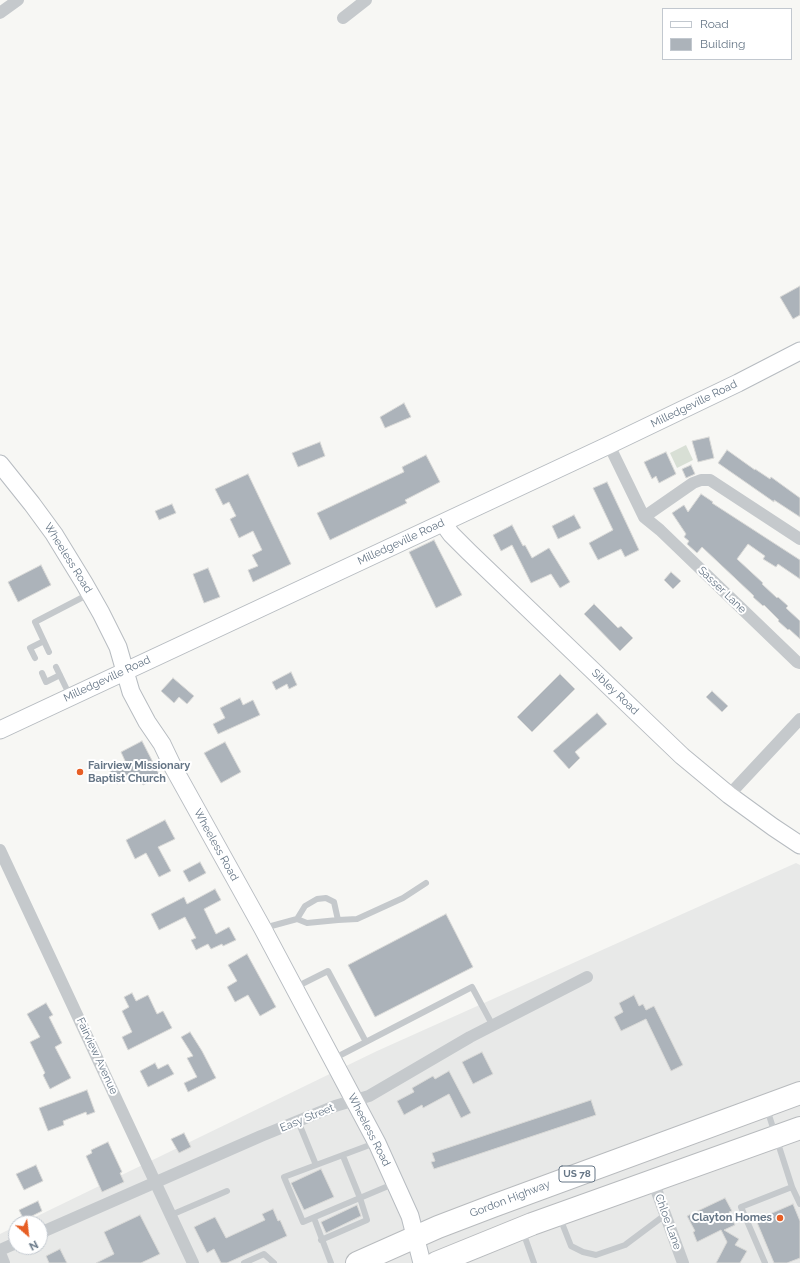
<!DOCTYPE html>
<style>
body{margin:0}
#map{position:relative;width:800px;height:1263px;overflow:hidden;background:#f7f7f4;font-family:Raleway,sans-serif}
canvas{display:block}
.legend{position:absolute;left:662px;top:8px;width:130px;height:52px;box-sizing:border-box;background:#fff;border:1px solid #c2c8cf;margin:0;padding:5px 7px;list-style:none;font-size:12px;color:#667686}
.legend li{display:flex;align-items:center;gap:8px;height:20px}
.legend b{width:20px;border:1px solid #c2c8cf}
.north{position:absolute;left:8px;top:1215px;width:40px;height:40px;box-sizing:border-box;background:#fff;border:1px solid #c2c8cf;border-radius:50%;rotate:152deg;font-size:11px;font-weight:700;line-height:16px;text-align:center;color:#667686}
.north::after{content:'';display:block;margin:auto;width:14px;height:18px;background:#e75e24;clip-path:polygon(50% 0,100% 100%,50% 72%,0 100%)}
</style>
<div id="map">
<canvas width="800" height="1263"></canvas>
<ul class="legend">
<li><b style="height:5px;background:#fff"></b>Road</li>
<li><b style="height:11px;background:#acb3ba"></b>Building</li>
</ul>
<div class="north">N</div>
</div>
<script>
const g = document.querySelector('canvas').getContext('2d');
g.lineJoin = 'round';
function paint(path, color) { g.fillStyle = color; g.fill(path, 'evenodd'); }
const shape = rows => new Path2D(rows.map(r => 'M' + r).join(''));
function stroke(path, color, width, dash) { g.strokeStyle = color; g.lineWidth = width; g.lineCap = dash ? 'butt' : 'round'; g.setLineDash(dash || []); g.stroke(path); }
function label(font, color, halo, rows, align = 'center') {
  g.font = font + ' Raleway,sans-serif'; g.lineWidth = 4; g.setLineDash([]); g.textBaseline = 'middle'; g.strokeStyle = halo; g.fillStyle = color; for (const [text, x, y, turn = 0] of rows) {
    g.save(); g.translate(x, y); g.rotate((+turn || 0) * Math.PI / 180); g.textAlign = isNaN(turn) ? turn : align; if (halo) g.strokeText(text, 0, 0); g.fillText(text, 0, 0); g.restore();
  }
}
const built = shape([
 [796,863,800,865,800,1263,0,1263,0,1234,16,1226,16,1247,40,1247,40,1223,23,1223,377,1051]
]);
const green = shape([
 [686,445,693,460,677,468,670,453]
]);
const building = shape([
 [800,286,800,315,793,319,780,297,800,286],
 [404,403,411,417,385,428,380,417,404,403],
 [709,437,714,458,698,462,692,441,709,437],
 [320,442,325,456,298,467,292,453,320,442],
 [727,450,755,470,755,469,770,479,771,477,800,498,800,517,774,500,774,502,718,463,727,450],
 [666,452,676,474,659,483,656,476,652,479,644,462,666,452],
 [426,455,440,482,405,500,407,503,330,540,317,513,404,472,402,467,426,455],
 [691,465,695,474,686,478,682,469,691,465],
 [248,474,291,564,253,582,248,570,258,566,252,555,262,550,253,531,239,538,230,519,236,516,229,502,223,505,215,489,248,474],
 [607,482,639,550,625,557,621,549,598,560,589,543,613,530,593,488,607,482],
 [701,494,713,502,712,503,800,560,800,579,778,564,776,567,763,559,765,556,748,544,737,559,763,583,762,584,777,598,778,597,788,606,786,608,800,621,800,639,789,629,788,630,778,621,779,620,764,605,763,606,753,597,754,596,702,547,697,553,687,544,689,541,684,537,686,534,672,513,684,505,688,512,701,494],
 [172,504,176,513,159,520,155,511,172,504],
 [574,515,581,528,558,539,552,526,574,515],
 [512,525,523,546,525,545,532,558,549,548,570,582,560,588,551,574,531,583,512,545,501,551,493,535,512,525],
 [434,540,462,595,436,608,409,552,434,540],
 [41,565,51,585,18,602,8,582,41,565],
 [208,568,220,597,204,603,193,574,208,568],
 [671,572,681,581,673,589,664,580,671,572],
 [594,604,618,628,621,626,633,638,620,651,584,614,594,604],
 [291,672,297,685,289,689,287,684,276,690,272,682,291,672],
 [560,674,575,689,532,732,517,717,560,674],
 [173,678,194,696,187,704,179,697,174,703,161,691,173,678],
 [712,691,728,706,722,712,706,697,712,691],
 [240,698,243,705,253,700,260,715,218,734,213,724,225,718,220,708,240,698],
 [597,713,607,724,575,752,580,758,569,769,553,751,597,713],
 [142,741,160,776,143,785,138,774,117,784,110,771,126,763,121,752,142,741],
 [225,742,241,772,221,783,204,753,225,742],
 [165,820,175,839,158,847,171,871,159,877,146,853,135,859,126,840,165,820],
 [200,862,206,873,189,882,183,871,200,862],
 [215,889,221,900,204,909,216,934,229,927,236,940,223,946,222,944,211,949,208,944,196,950,191,940,196,938,185,917,159,930,151,914,184,897,187,904,215,889],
 [446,914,473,967,375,1017,348,965,446,914],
 [247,954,276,1007,260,1016,248,995,235,1002,227,987,237,981,228,965,247,954],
 [132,993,136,1001,148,995,157,1014,163,1011,172,1028,128,1050,122,1037,132,1032,122,1011,129,1007,124,997,132,993],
 [634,995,639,1006,643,1004,646,1010,654,1006,683,1065,671,1071,646,1019,621,1031,614,1017,623,1012,619,1003,634,995],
 [46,1003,53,1015,49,1017,62,1043,55,1047,71,1078,50,1089,43,1075,45,1073,30,1042,40,1037,27,1014,46,1003],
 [190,1032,202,1051,216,1078,188,1092,184,1083,197,1077,187,1058,193,1056,181,1037,190,1032],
 [482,1052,493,1074,473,1084,462,1062,482,1052],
 [155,1063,158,1069,168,1064,174,1074,148,1087,140,1071,155,1063],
 [449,1071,471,1113,461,1118,449,1094,423,1108,422,1105,404,1115,397,1101,414,1092,412,1088,433,1076,435,1079,449,1071],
 [87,1090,95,1112,87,1115,86,1112,63,1121,64,1125,48,1131,39,1108,87,1090],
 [591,1100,596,1115,434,1169,431,1162,435,1161,432,1153,591,1100],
 [184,1133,191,1147,179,1153,171,1139,184,1133],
 [108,1142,122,1172,120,1173,124,1182,102,1192,86,1156,92,1153,91,1150,108,1142],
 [36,1165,43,1181,24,1190,16,1174,36,1165],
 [321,1169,334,1197,304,1210,291,1183,321,1169],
 [725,1198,732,1211,729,1212,735,1225,724,1230,739,1239,735,1245,747,1251,740,1263,716,1263,727,1242,721,1230,697,1242,693,1232,695,1231,687,1216,725,1198],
 [38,1201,42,1211,24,1220,19,1210,38,1201],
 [793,1204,800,1221,800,1258,787,1263,774,1263,756,1220,793,1204],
 [357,1205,361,1216,326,1233,321,1222,357,1205],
 [273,1209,278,1221,280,1220,287,1236,227,1263,221,1263,214,1249,207,1253,194,1227,215,1217,226,1238,265,1220,262,1214,273,1209],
 [140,1215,160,1254,141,1263,96,1263,114,1254,104,1232,140,1215],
 [60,1249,67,1263,49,1263,46,1256,60,1249]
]);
const lane = shape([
 [49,652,35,622,89,594],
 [35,658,30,648,44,641],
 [56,667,70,696],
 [42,673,46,682,60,675],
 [338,920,357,919,403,898,426,883],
 [264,928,297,919,307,923,338,920,334,902,326,898,317,899,305,906,297,919],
 [296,987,328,971,366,1042],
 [333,1059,472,987,493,1026],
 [298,1121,316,1165],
 [375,1143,284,1177,303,1222,393,1184],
 [792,1187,800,1204],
 [171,1215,227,1191],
 [314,1218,331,1263],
 [560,1218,571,1246,583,1252,596,1255,625,1245,665,1215],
 [523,1232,534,1263],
 [321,1240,367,1220,360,1198,343,1156],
 [244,1263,264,1254,274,1263],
 [765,1263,741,1207,792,1187,767,1109]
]);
const street = shape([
 [0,13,18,0],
 [343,18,366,0],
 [609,445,644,517,660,530,797,662,800,663],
 [644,517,693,483,701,480,710,480,800,539],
 [729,795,800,719],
 [0,850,193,1263],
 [653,1181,683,1263],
 [40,1233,261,1136,335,1106,369,1096,470,1037,587,977],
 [0,1250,16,1243],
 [0,1253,4,1263]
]);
const secondary = shape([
 [0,464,32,504,54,534,84,583,101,613,118,647,131,692,147,722,162,744,173,767,263,929,377,1143,410,1216,422,1263],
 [443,523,451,534,469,552,682,756,729,795,773,827,800,845],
 [0,730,609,445,738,383,800,351]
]);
const highway = shape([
 [357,1263,438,1227,493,1206,800,1093],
 [436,1263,532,1224,800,1128]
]);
const markers = [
 [80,772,4,"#e75e24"],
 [780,1218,4,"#e75e24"]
];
const shields = [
 [577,1174,36]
];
const shieldNames = [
 ["US 78",577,1174]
];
const streetNames = [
 ["Milledgeville Road",694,404,-26],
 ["Milledgeville Road",401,542,-25],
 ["Wheeless Road",68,558,58],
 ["Sasser Lane",722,590,44],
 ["Milledgeville Road",107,679,-25],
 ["Sibley Road",615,692,44],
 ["Wheeless Road",216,845,61],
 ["Fairview Avenue",97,1056,65],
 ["Easy Street",307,1118,-22],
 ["Wheeless Road",369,1130,63],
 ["Gordon Highway",510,1199,-21],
 ["Chloe Lane",668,1222,70]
];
const poiNames = [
 ["Fairview Missionary",88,766],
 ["Baptist Church",88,779],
 ["Clayton Homes",772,1218,"right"]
];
paint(built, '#e8e9e8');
paint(green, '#d8dfd5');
paint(building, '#acb3ba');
stroke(building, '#d9d9d7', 1);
stroke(secondary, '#b7bcc1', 19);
stroke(highway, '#b8bbbe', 24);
stroke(lane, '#c5c9cc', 6);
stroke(street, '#c5c9cc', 12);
stroke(secondary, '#fff', 17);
stroke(highway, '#fff', 22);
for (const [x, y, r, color] of markers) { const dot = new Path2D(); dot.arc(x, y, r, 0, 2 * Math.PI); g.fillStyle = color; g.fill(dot); stroke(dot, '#fff', 1.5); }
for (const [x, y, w] of shields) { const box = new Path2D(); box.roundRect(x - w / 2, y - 8, w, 16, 3); g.fillStyle = '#fff'; g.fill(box); stroke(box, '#667686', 1); }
label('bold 10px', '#667686', null, shieldNames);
label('11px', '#667686', '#fff', streetNames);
label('bold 11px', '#667686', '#fff', poiNames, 'left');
</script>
